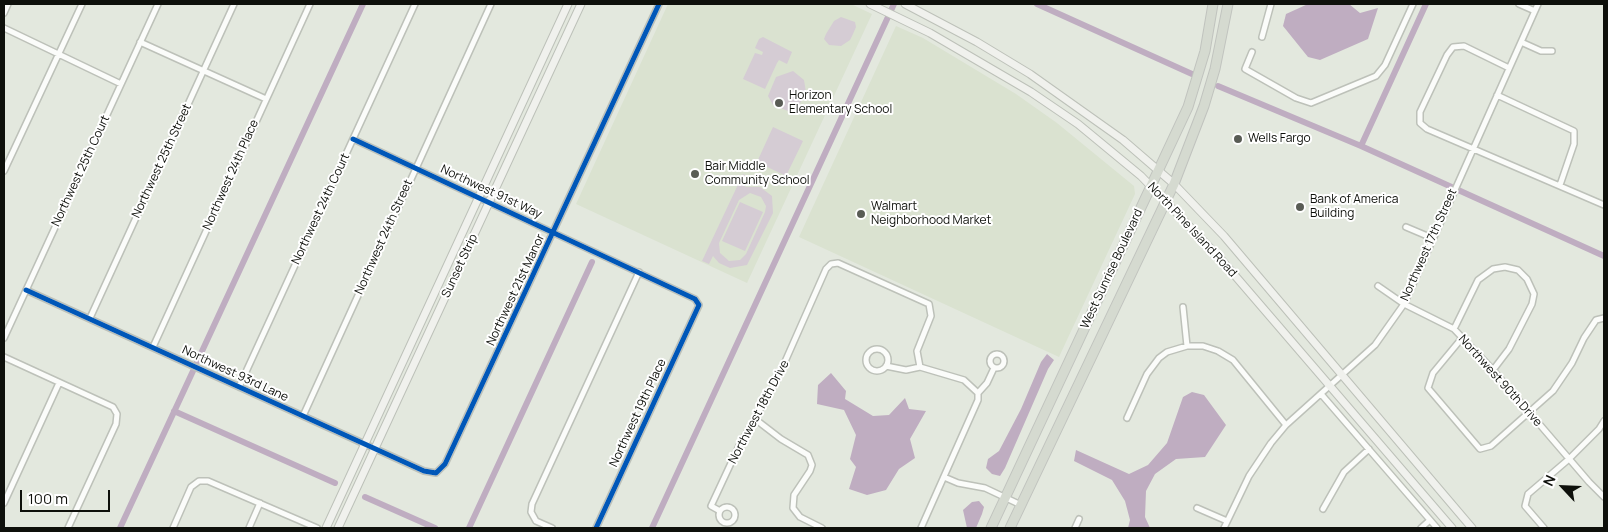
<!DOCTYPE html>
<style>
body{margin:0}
#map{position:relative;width:1608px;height:532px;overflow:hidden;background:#e3e8de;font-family:Manrope,sans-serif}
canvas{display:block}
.frame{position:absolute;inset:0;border:5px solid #0e100b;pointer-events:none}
.north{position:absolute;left:1538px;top:462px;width:50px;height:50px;-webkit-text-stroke:4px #fff;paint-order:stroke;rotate:295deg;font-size:14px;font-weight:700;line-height:20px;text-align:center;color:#0e100b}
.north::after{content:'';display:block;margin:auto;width:18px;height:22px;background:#0e100b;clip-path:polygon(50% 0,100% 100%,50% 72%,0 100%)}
.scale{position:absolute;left:20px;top:490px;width:90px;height:22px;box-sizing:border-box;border:2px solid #0e100b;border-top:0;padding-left:6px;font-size:15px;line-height:18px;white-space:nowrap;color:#0e100b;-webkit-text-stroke:4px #fff;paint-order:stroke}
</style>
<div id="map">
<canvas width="1608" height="532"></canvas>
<div class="frame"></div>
<div class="north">N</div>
<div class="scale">100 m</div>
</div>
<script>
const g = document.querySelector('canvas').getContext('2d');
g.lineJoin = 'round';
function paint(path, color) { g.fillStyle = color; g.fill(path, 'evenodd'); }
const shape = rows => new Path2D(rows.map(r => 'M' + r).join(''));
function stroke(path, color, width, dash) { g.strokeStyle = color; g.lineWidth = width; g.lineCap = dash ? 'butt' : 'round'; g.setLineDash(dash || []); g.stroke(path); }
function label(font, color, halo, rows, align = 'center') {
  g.font = font + ' Manrope,sans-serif'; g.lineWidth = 4; g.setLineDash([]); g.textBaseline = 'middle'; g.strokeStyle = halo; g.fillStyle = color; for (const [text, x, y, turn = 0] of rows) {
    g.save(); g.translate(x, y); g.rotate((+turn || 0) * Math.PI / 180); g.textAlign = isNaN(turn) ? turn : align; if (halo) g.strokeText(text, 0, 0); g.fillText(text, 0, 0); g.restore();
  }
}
const built = shape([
 [668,4,851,4,872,14,747,283,576,204],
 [896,26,923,38,1016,94,1057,123,1134,186,1135,194,1059,357,799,237]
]);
const green = shape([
 [841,17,855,22,856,27,853,34,850,40,841,46,829,45,824,39,826,34,834,21],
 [763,37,792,52,787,64,779,60,777,63,765,89,743,79,755,53,762,55,763,52,755,48,759,39],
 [793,71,804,80,806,92,799,105,788,111,773,105,768,96,776,77],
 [773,127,803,141,786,176,757,162],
 [743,174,749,177,745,187,760,187,772,196,773,213,747,265,730,268,719,263,713,256,709,264,702,261],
 [750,193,761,197,766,206,765,212,746,254,740,260,729,261,720,253,719,243,739,200],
 [740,202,763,212,745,251,722,241]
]);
const water = shape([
 [1308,4,1349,4,1360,13,1378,8,1368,39,1320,60,1308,57,1283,26,1286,14],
 [1047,354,1054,360,1048,369,1005,468,1000,476,992,474,986,468,988,459,999,451,1021,409,1041,362],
 [831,373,846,391,845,399,873,416,889,415,905,398,909,409,926,411,910,439,915,458,899,469,886,490,867,495,849,489,856,467,850,459,856,435,844,410,817,404,818,385],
 [1192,392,1204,395,1226,425,1205,457,1176,459,1155,474,1146,491,1145,517,1150,528,1128,528,1130,520,1125,501,1112,480,1074,461,1076,450,1129,474,1148,465,1167,443,1183,397],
 [979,501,984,507,982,514,976,528,967,528,963,510,972,502]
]);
const canal = shape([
 [1037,4,1192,74],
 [1218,86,1361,146,1604,256],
 [1361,146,1426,4],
 [197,362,363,4],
 [174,411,335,483],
 [365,497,435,528],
 [120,528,193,371],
 [469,528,592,262],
 [652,528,894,4]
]);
const street = shape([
 [1519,4,1535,11],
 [4,13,8,4],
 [4,28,121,84],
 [1262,37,1271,4],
 [140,42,266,99],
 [1521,42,1541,51,1552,51],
 [1252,52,1245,69,1296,98,1311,103,1376,76,1385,65,1413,4],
 [1509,68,1464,46,1453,47,1447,55,1420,112,1420,123,1427,129,1604,205],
 [1497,95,1574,131,1574,144,1560,185],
 [353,139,695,299,699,305,596,528],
 [4,171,82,4],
 [1406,227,1432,238],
 [1378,286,1404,304,1454,329,1493,370,1589,482,1604,497],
 [26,290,424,471,436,473,445,464,659,4],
 [1183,307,1187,346],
 [90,318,234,4],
 [1454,329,1478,280,1493,269,1505,267,1518,270,1527,279,1534,294,1532,304,1509,349,1493,370],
 [4,338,158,4],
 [1462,338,1433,373,1428,388,1480,449,1491,446,1553,391,1572,363,1584,338,1596,320,1604,318],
 [153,347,310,4],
 '866 360a11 11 0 1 1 22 0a11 11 0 1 1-22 0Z',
 '990 361a7 7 0 1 1 14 0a7 7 0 1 1-14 0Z',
 [4,357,113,407,117,414,116,424,68,528],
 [886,366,906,370,920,367,964,380,978,393],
 [239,387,415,4],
 [1321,394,1437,528],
 [303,416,491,4],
 [1127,418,1147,374,1159,358,1167,352,1187,346,1203,346,1218,351,1233,360,1286,425],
 [755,419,781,439,808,455,812,465,810,471,794,495,793,508,800,517,822,528],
 [944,477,958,483,985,488,1021,505],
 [4,503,59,383],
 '719 515a8 8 0 1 1 16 0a8 8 0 1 1-16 0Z',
 [1197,508,1227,521],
 [1323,509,1344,472,1369,449],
 [720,511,711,506,739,446,776,382,826,269,831,264,838,263,929,304,931,316,917,351,920,367],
 [173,528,191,487,199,481,208,481,317,528],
 [249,528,260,503],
 [552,528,536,521,531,512,532,504,639,272],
 [921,528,978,400,978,393,987,383,994,368],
 [1075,528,1079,519],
 [1224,528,1249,476,1271,443,1286,425,1375,345,1404,304,1538,4],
 [1421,528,1430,520],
 [1544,528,1525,506,1528,494,1569,459,1599,429,1604,421]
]);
const secondary = shape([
 [870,4,930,33,1031,92,1078,124,1141,176,1219,257,1452,528],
 [905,4,977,42,1030,74,1123,140,1174,184,1224,236,1472,528],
 [326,528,568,4],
 [338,528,581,4]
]);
const highway = shape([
 [991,528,1188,107,1205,51,1213,4],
 [1010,528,1174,184,1204,106,1215,69,1228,4]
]);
const cycleway = shape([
 [353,139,695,299,699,305,596,528],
 [26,290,424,471,436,473,445,464,659,4]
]);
const markers = [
 [779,103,5,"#595c55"],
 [1238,139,5,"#595c55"],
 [695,174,5,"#595c55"],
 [1300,207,5,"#595c55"],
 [861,214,5,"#595c55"]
];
const poiNames = [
 ["Horizon",789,96],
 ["Elementary School",789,110],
 ["Wells Fargo",1248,139],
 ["Bair Middle",705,167],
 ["Community School",705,181],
 ["Bank of America",1310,200],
 ["Building",1310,214],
 ["Walmart",871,207],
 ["Neighborhood Market",871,221]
];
const streetNames = [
 ["Northwest 25th Street",162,161,-65],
 ["Northwest 25th Court",81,171,-65],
 ["Northwest 24th Place",231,175,-66],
 ["Northwest 91st Way",491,192,25],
 ["Northwest 24th Court",321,209,-65],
 ["North Pine Island Road",1192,230,47],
 ["Northwest 24th Street",384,237,-66],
 ["Northwest 17th Street",1429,245,-66],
 ["Sunset Strip",460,266,-65],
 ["West Sunrise Boulevard",1112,269,-65],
 ["Northwest 21st Manor",516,290,-65],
 ["Northwest 93rd Lane",235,374,25],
 ["Northwest 90th Drive",1500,381,48],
 ["Northwest 18th Drive",759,412,-62],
 ["Northwest 19th Place",638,413,-65]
];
paint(built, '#dae2d0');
paint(green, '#d5ccd4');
paint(water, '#bfadc1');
stroke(canal, '#bfadc1', 6);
stroke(street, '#bdc1b9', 8);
stroke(secondary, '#bdc1b9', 9);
stroke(highway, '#c0c3be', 11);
stroke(street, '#fbfcfa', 5);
stroke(secondary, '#f0f1ed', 7);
stroke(highway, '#d5dad0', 9);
stroke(cycleway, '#0057b8', 5);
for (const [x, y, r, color] of markers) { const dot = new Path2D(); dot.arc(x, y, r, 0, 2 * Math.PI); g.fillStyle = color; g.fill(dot); stroke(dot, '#fff', 2); }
label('12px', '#0e100b', '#fff', poiNames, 'left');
label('12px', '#0e100b', '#fff', streetNames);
</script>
